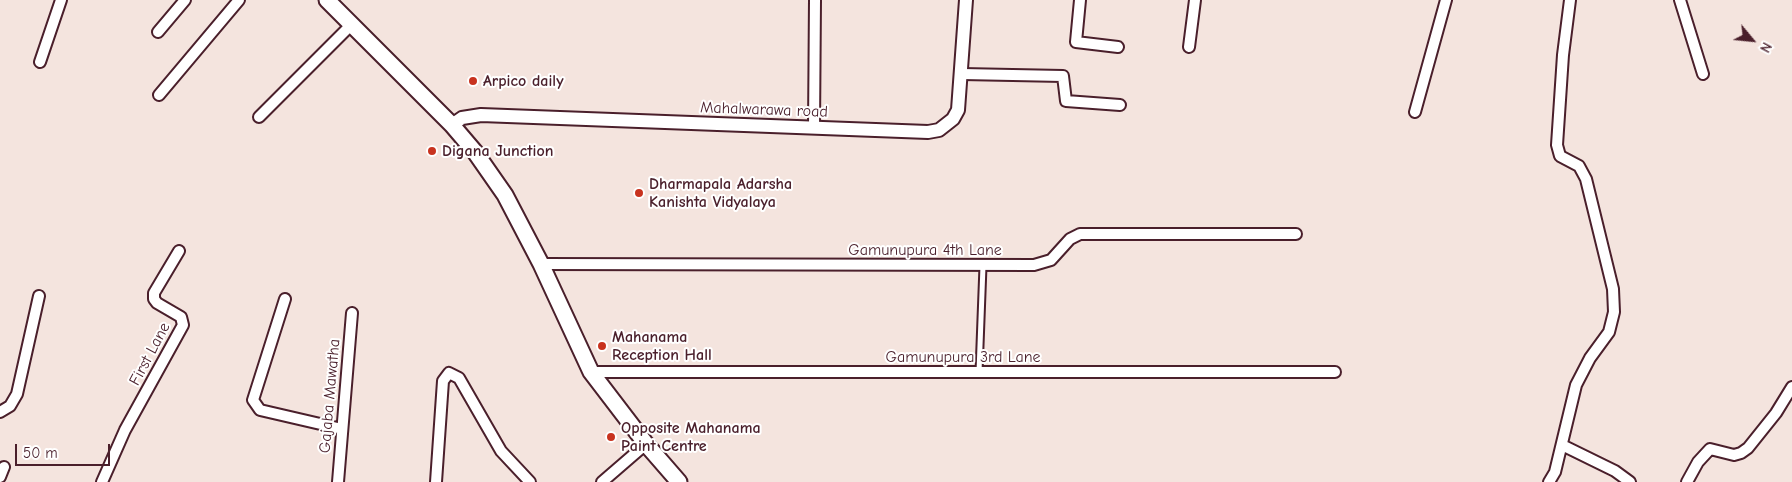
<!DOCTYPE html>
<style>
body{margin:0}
#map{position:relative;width:1792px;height:482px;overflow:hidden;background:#f4e4de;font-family:"Comic Neue",sans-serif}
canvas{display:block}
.north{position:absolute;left:1727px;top:15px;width:50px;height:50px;-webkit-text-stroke:4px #fff;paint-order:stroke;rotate:118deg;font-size:14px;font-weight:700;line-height:20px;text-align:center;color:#4a1f2b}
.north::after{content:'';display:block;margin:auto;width:18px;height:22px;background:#4a1f2b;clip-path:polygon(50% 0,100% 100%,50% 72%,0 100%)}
.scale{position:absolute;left:15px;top:444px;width:95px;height:22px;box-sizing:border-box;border:2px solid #4a1f2b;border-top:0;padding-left:6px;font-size:15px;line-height:18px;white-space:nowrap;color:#4a1f2b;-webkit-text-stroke:4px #fff;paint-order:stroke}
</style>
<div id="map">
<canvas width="1792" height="482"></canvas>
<div class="north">N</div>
<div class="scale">50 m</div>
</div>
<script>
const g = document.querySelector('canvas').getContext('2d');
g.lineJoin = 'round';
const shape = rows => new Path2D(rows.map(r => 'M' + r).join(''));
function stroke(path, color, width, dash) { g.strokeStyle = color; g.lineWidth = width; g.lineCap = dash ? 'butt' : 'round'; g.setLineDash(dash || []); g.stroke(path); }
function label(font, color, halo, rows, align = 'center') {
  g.font = font + ' "Comic Neue",sans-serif'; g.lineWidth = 4; g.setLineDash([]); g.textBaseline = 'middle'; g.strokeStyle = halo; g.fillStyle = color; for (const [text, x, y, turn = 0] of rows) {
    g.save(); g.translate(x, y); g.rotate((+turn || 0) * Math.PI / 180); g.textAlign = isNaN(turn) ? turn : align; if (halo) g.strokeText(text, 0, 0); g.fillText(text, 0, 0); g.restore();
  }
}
const service = shape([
 [979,372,983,266]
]);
const minor = shape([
 [1080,0,1076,42,1118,47],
 [1680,0,1703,74],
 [158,32,185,0],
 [1189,47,1195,0],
 [40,62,61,0],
 [962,74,1063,76,1066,101,1120,105],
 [159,95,239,0],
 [1415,112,1446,0],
 [259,117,351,25],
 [814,128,815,0],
 [541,264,1034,265,1051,260,1070,239,1080,234,1296,234],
 [285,299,253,400,260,410,342,429],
 [591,372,1335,372],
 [0,412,10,406,17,394,39,296],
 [1562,445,1615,471,1630,482],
 [0,477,4,467],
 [102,482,125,430,183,325,181,317,157,303,154,299,154,293,179,251],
 [338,482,352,313],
 [436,482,443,381,449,373,459,378,501,451,530,482],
 [602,482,646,444],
 [1549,482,1555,472,1576,385,1590,358,1609,332,1614,312,1613,289,1586,179,1579,166,1560,156,1557,145,1563,55,1570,0],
 [1687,482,1698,462,1710,449,1734,455,1741,453,1748,448,1776,413,1792,387]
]);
const tertiary = shape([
 [452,125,462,118,481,115,928,132,939,130,953,119,958,110,966,0]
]);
const primary = shape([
 [327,0,452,125,475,152,505,195,541,264,591,372,646,444,679,482]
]);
const markers = [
 [473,81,5,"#c8321e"],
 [432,151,5,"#c8321e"],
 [639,193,5,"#c8321e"],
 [602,346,5,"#c8321e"],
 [611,437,5,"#c8321e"]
];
const poiNames = [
 ["Arpico daily",483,81],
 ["Digana Junction",442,151],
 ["Dharmapala Adarsha",649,184],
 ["Kanishta Vidyalaya",649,202],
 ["Mahanama",612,337],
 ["Reception Hall",612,355],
 ["Opposite Mahanama",621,428],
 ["Paint Centre",621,446]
];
const streetNames = [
 ["Mahalwarawa road",764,110,2],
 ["Gamunupura 4th Lane",925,250],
 ["First Lane",150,354,-62],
 ["Gamunupura 3rd Lane",963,357],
 ["Gajaba Mawatha",330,396,-85]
];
stroke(service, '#4a1f2b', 9);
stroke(minor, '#4a1f2b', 14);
stroke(tertiary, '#4a1f2b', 16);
stroke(primary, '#4a1f2b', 19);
stroke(service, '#fff', 5);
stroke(minor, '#fff', 10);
stroke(tertiary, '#fff', 12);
stroke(primary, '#fff', 15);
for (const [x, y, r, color] of markers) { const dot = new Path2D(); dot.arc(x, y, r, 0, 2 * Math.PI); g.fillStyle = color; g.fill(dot); stroke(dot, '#fff', 2); }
label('bold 16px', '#4a1f2b', '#fff', poiNames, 'left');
label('16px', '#4a1f2b', '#fff', streetNames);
</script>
